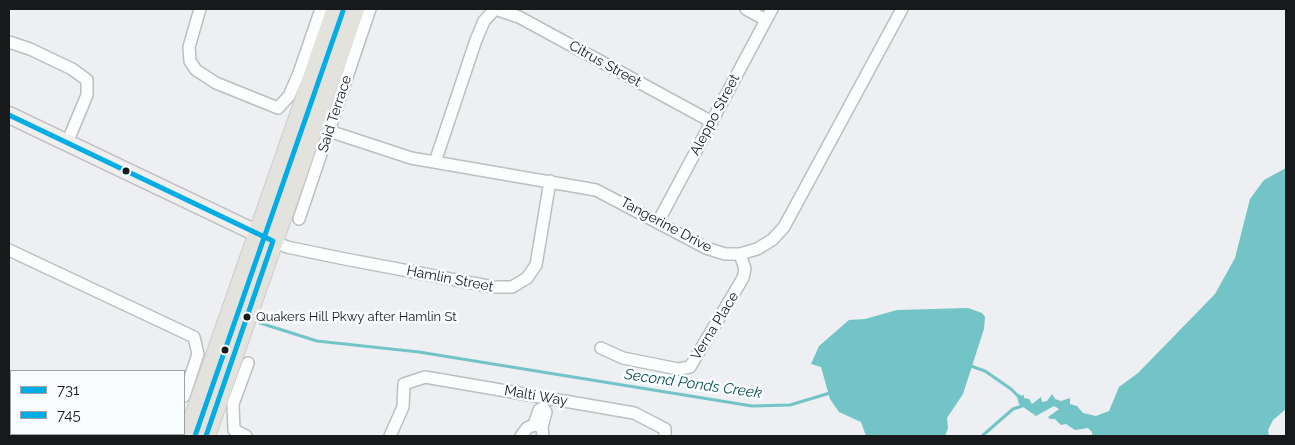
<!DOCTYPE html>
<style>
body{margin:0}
#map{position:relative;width:1295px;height:445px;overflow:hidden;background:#edeff2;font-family:Raleway,sans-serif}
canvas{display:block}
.frame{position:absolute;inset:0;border:10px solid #17191a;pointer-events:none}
.legend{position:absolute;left:10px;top:370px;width:175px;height:65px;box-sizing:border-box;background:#fafdff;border:1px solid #9fa2a3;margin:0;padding:6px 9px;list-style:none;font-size:15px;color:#17191a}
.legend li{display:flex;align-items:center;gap:10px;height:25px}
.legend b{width:25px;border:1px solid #9fa2a3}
</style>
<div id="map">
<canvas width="1295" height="445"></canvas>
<div class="frame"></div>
<ul class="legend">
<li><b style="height:6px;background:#01ade4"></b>731</li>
<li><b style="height:6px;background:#01ade4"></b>745</li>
</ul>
</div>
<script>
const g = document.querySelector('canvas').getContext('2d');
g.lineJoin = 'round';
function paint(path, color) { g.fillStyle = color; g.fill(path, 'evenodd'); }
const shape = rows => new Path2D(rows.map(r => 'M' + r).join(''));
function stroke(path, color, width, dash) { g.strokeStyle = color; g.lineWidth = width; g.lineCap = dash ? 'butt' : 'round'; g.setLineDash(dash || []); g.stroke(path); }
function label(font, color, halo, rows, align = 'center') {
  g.font = font + ' Raleway,sans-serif'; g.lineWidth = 5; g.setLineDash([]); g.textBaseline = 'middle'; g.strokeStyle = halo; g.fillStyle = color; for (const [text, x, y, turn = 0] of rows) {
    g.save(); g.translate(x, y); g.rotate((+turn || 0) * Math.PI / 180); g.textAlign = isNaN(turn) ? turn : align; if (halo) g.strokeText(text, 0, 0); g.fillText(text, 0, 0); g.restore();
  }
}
const water = shape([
 [1286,168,1286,409,1273,420,1268,430,1269,436,1092,436,1092,432,1088,428,1075,430,1066,424,1061,425,1055,419,1050,419,1048,417,1059,409,1054,406,1036,416,1019,404,1016,393,1023,396,1024,394,1024,398,1029,399,1032,404,1041,397,1042,402,1047,401,1052,394,1055,399,1061,401,1070,398,1070,404,1077,406,1083,413,1096,416,1109,411,1119,387,1138,373,1215,294,1235,258,1250,199,1264,180],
 [968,308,982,313,985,317,984,329,963,394,947,418,948,428,945,436,866,436,861,422,839,412,830,399,821,367,811,364,819,346,849,320,865,319,897,310]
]);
const stream = shape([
 [260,323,317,341,419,352,752,406,790,405,830,393],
 [968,365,985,371,1011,389,1021,399],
 [982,436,1013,409,1025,405]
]);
const street = shape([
 [200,9,189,47,190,61,196,70,216,83,278,108,289,96,299,73,321,9],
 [746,9,766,20],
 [9,42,30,49,72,69,87,80,87,95,67,143],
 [329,131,411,158,596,190,706,248,725,254,740,254,757,249,772,240,784,227,902,9],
 [435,162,476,40,484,21,495,9,519,17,712,122],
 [299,219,370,9],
 [658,222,772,9],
 [273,241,287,247,340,258,493,287,512,287,527,278,536,265,550,181],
 [9,250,194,337,198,354,184,396],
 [601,348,623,358,678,369,690,367,743,278,745,269,740,254],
 [9,382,11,384],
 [534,425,539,410,543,408,546,412,542,427],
 [234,430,233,404,248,363],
 [234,430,246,436],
 [120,434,125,436],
 [169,436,170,434],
 [390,436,403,407,404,384,425,377,634,413,665,429,665,436],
 [521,436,527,428,534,425,542,427,543,436]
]);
const secondary = shape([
 [9,115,273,241]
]);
const primary = shape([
 [187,436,336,9],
 [206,436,355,9]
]);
const bus1 = shape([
 [9,115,273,241,206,436]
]);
const bus2 = shape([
 [195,436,343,11]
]);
const markers = [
 [126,171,4.5,"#17191a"],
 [247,317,4.5,"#17191a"],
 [225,350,4.5,"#17191a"]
];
const busNames = [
 ["Quakers Hill Pkwy after Hamlin St",256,317]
];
const streetNames = [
 ["Citrus Street",605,64,29],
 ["Said Terrace",335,114,-72],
 ["Aleppo Street",715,115,-62],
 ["Tangerine Drive",666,225,28],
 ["Hamlin Street",450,279,11],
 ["Verna Place",715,326,-58],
 ["Malti Way",536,396,10]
];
const waterNames = [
 ["Second Ponds Creek",693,384,8]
];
paint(water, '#72c4c6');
stroke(stream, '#72c4c6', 3);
stroke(street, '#bcbec0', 14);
stroke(secondary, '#bcbec0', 19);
stroke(primary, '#cacbcc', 20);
stroke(street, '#fcfdfd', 11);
stroke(secondary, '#f0efed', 16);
stroke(primary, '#e4e2dc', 18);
stroke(bus1, '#01ade4', 5);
stroke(bus2, '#01ade4', 5);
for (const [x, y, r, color] of markers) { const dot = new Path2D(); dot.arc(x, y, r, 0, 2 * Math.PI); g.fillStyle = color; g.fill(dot); stroke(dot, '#fafdff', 2); }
label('13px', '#17191a', '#fafdff', busNames, 'left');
label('14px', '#17191a', '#fafdff', streetNames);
label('italic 15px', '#105354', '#fafdff', waterNames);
</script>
